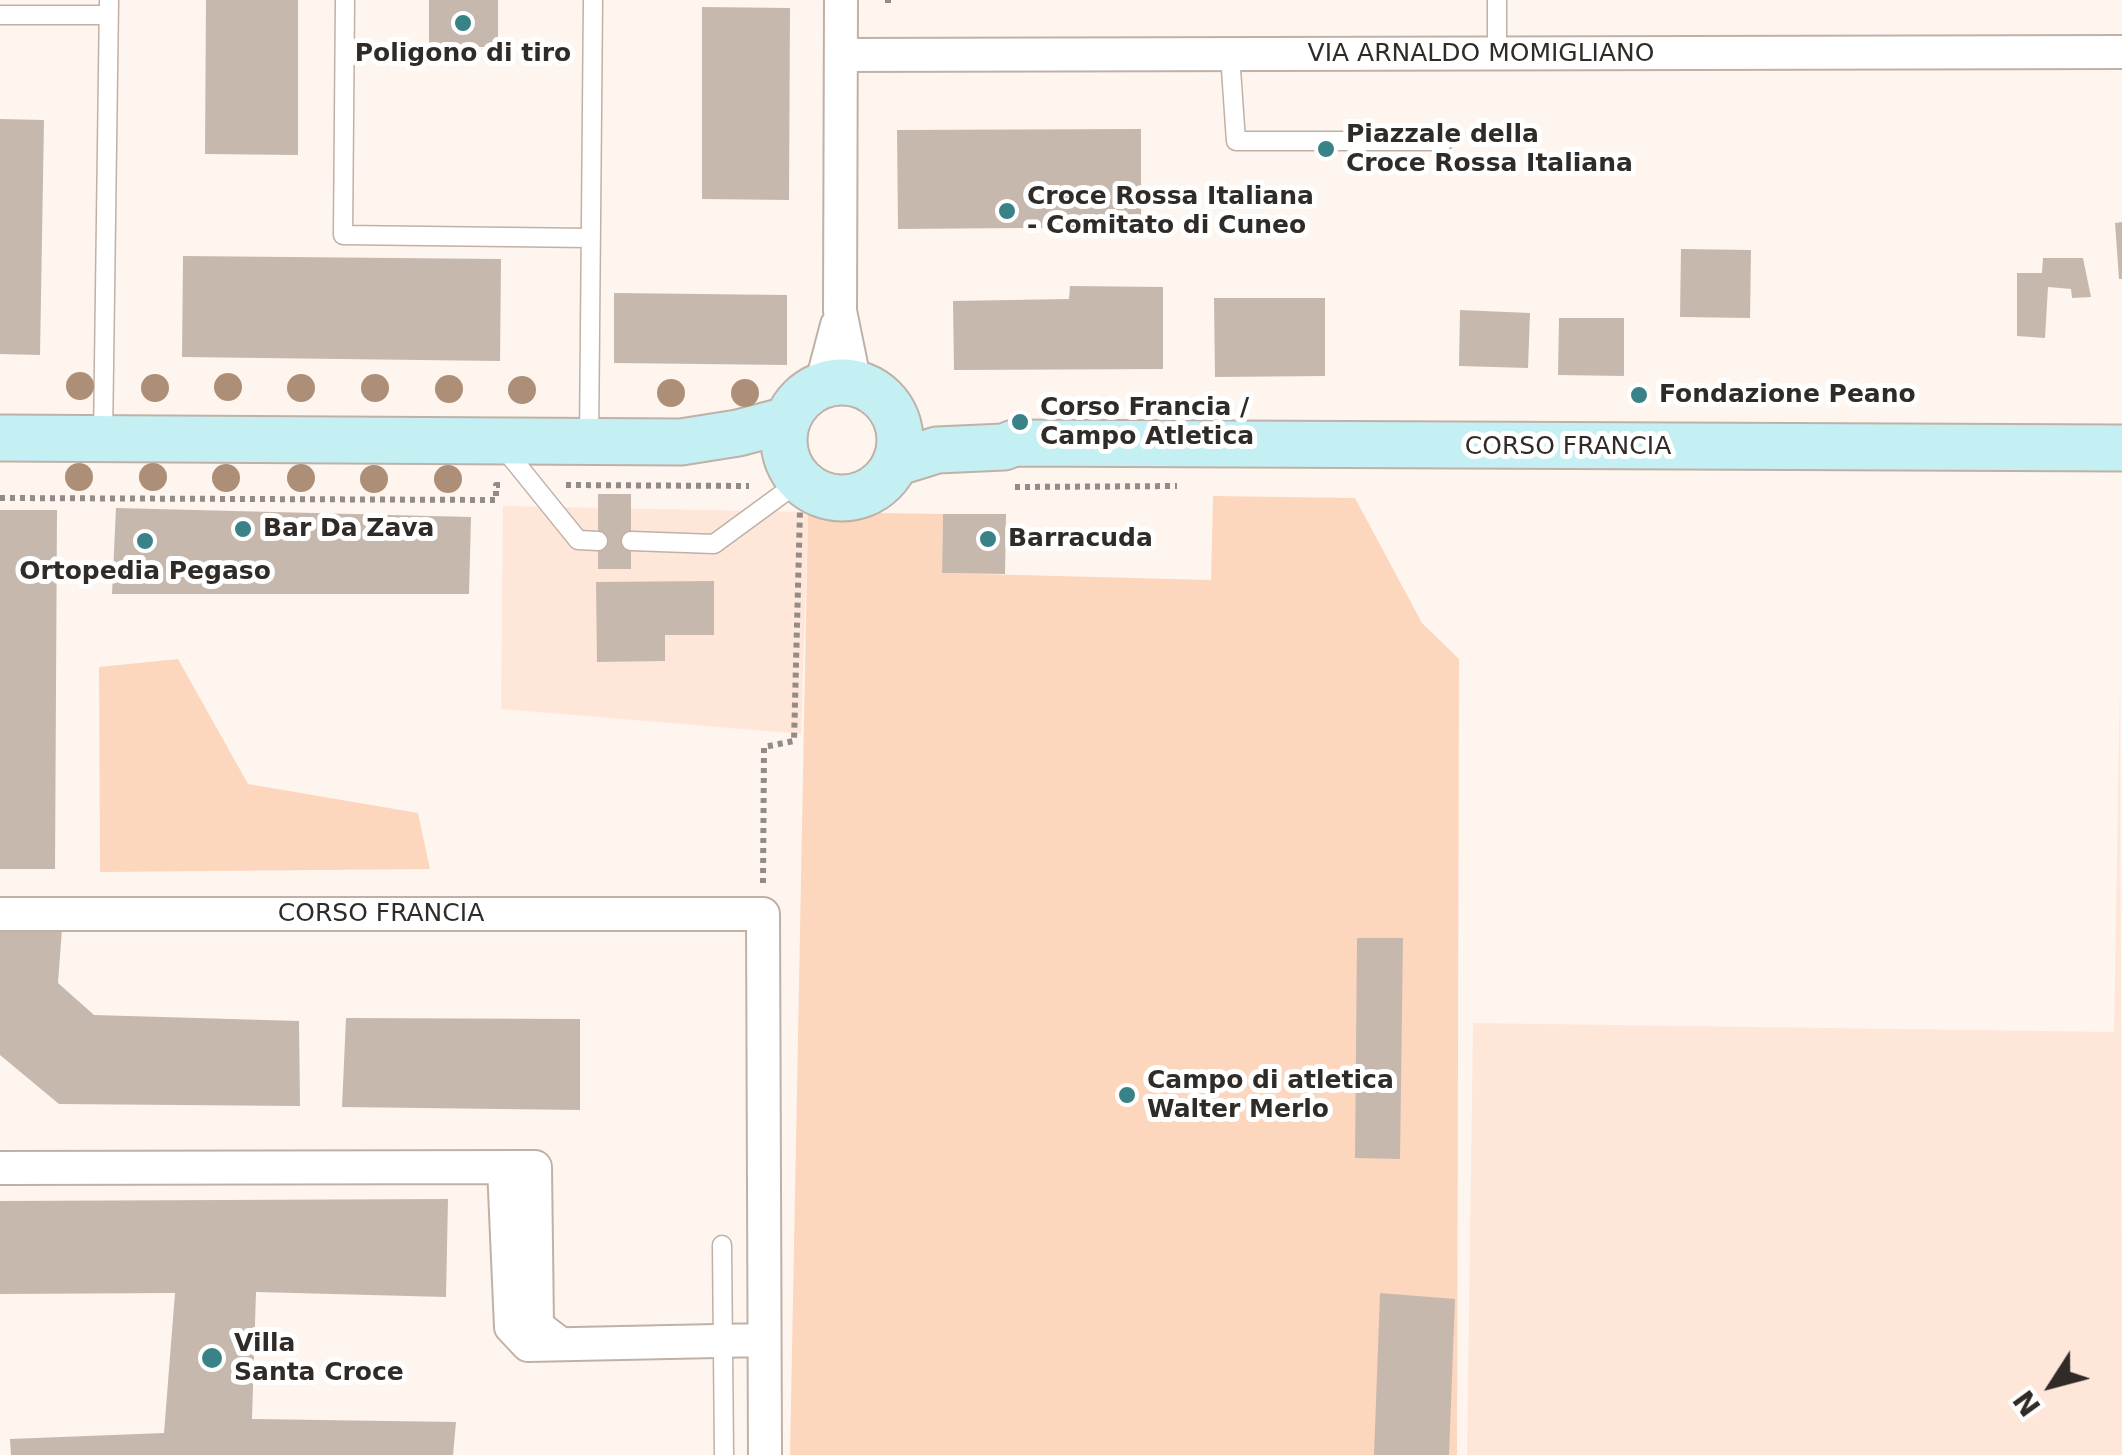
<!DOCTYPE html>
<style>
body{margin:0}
#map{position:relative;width:2122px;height:1455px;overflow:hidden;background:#fef5ef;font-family:"DejaVu Sans",sans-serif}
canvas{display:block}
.north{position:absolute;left:2002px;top:1335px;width:100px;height:100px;-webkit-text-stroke:8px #fff;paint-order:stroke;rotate:234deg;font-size:28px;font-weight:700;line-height:40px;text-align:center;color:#312b28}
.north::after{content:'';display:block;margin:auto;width:35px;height:45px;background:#312b28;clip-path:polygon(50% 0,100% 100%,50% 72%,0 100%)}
</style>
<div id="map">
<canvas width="2122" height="1455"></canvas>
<div class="north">N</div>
</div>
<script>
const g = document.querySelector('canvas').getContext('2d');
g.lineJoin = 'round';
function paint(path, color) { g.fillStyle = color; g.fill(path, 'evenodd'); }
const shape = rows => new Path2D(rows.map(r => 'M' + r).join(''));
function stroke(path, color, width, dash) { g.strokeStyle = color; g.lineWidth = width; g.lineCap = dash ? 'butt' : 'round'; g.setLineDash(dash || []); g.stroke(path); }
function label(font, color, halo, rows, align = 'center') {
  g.font = font + ' "DejaVu Sans",sans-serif'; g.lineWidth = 10; g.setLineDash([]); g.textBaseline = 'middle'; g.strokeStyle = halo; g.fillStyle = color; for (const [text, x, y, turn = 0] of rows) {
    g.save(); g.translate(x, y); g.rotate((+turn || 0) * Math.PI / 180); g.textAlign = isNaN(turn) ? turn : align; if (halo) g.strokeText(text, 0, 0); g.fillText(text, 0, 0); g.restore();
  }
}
const built = shape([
 [503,506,808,512,801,734,501,709],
 [2120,683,2122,1455,1467,1455,1473,1023,2114,1032]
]);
const green = shape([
 [1213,496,1355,498,1422,623,1459,659,1457,1455,790,1455,808,512,943,514,942,573,1211,580],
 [178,659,248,784,418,813,430,869,100,872,99,667]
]);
const building = shape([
 [206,0,298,0,298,155,205,154],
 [429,0,498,0,498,47,429,47],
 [702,7,790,8,789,200,702,199],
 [0,119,44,120,40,355,0,354],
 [1141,129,1141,227,898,229,897,130],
 [2122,222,2122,279,2119,279,2115,223],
 [1681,249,1751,250,1750,318,1680,317],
 [183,256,501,259,500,361,182,357],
 [2043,258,2083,258,2091,297,2072,298,2071,289,2048,287,2045,338,2017,336,2017,273,2042,273],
 [1070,286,1163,287,1163,369,954,370,953,301,1069,299],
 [614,293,787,295,787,365,614,363],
 [1214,298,1325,298,1325,376,1215,377],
 [1460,310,1530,313,1528,368,1459,366],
 [1559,318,1624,318,1624,376,1558,375],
 [598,494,631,494,631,569,598,569],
 [116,508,471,517,469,594,112,594],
 [0,510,57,510,55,869,0,869],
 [943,514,1006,514,1005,574,942,573],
 [714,581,714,635,665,635,665,661,597,662,596,582],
 [0,927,62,929,58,983,94,1015,299,1021,300,1106,59,1104,0,1055],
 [1357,938,1403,938,1400,1159,1355,1158],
 [346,1018,580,1019,580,1110,342,1107],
 [448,1199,446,1297,256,1292,252,1419,456,1422,453,1455,11,1455,10,1439,164,1433,175,1293,0,1294,0,1201],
 [1380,1293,1455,1299,1449,1455,1374,1455]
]);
const path = shape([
 [888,3,888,0],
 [566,485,749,486],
 [1015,487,1177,486],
 [0,498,496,500,496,485,504,485],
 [811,506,879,505,887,499],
 [763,883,764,747,794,741,800,510]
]);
const lane = shape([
 [345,0,343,235,590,238],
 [0,15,109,15],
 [1497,54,1497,0],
 [1230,55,1236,141,1444,141],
 [103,438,109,0],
 [589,441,593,0],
 [502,446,578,540,598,541],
 [631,541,714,544,800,481],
 [722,1245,724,1455]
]);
const street = shape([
 [841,0,840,311,855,384],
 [841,55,2122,52],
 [821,386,837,325],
 [0,914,763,914,765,1455],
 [504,1167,511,1327,528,1345,764,1340],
 [0,1168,535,1167,537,1326,558,1342]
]);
const secondary = shape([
 '784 440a58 58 0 1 1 116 0a58 58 0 1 1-116 0Z',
 [0,438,681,442,738,433,787,420],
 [895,463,937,450,1004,447,1014,443,2122,448]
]);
const trees = [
 [80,386],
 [228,387],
 [155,388],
 [301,388],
 [375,388],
 [449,389],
 [522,390],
 [671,393],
 [745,393],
 [79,477],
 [153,477],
 [226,478],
 [301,478],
 [374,479],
 [448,479]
];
const markers = [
 [463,23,10,"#398287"],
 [1326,149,10,"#398287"],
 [1007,211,10,"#398287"],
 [1639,395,10,"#398287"],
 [1020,422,10,"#398287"],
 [243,529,10,"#398287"],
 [988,539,10,"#398287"],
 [145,541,10,"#398287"],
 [1127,1095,10,"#398287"],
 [212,1358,12,"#398287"]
];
const poiNames = [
 ["Poligono di tiro",463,54,"center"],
 ["Piazzale della",1346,135],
 ["Croce Rossa Italiana",1346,164],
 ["Croce Rossa Italiana",1027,197],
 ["- Comitato di Cuneo",1027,226],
 ["Fondazione Peano",1659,395],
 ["Corso Francia /",1040,408],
 ["Campo Atletica",1040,437],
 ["Bar Da Zava",263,529],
 ["Barracuda",1008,539],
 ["Ortopedia Pegaso",145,572,"center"],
 ["Campo di atletica",1147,1081],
 ["Walter Merlo",1147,1110],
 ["Villa",234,1344],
 ["Santa Croce",234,1373]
];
const streetNames = [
 ["VIA ARNALDO MOMIGLIANO",1481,54],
 ["CORSO FRANCIA",1568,447],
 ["CORSO FRANCIA",381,914]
];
paint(built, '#fee7d8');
paint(green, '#fcd7be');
paint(building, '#c7b8ae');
stroke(lane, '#bfb1a7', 21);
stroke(street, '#bfb1a7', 36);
stroke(secondary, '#bfb1a7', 49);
stroke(path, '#938b87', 6, [5, 5]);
stroke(lane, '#fff', 18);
stroke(street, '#fff', 32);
stroke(secondary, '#c4f0f4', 45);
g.fillStyle = '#ad8f78';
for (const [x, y] of trees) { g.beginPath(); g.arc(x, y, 14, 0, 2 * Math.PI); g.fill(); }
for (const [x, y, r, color] of markers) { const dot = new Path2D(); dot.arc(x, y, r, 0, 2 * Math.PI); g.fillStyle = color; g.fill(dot); stroke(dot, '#fff', 4); }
label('bold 25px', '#312b28', '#fff', poiNames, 'left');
label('25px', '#312b28', '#fff', streetNames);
</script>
